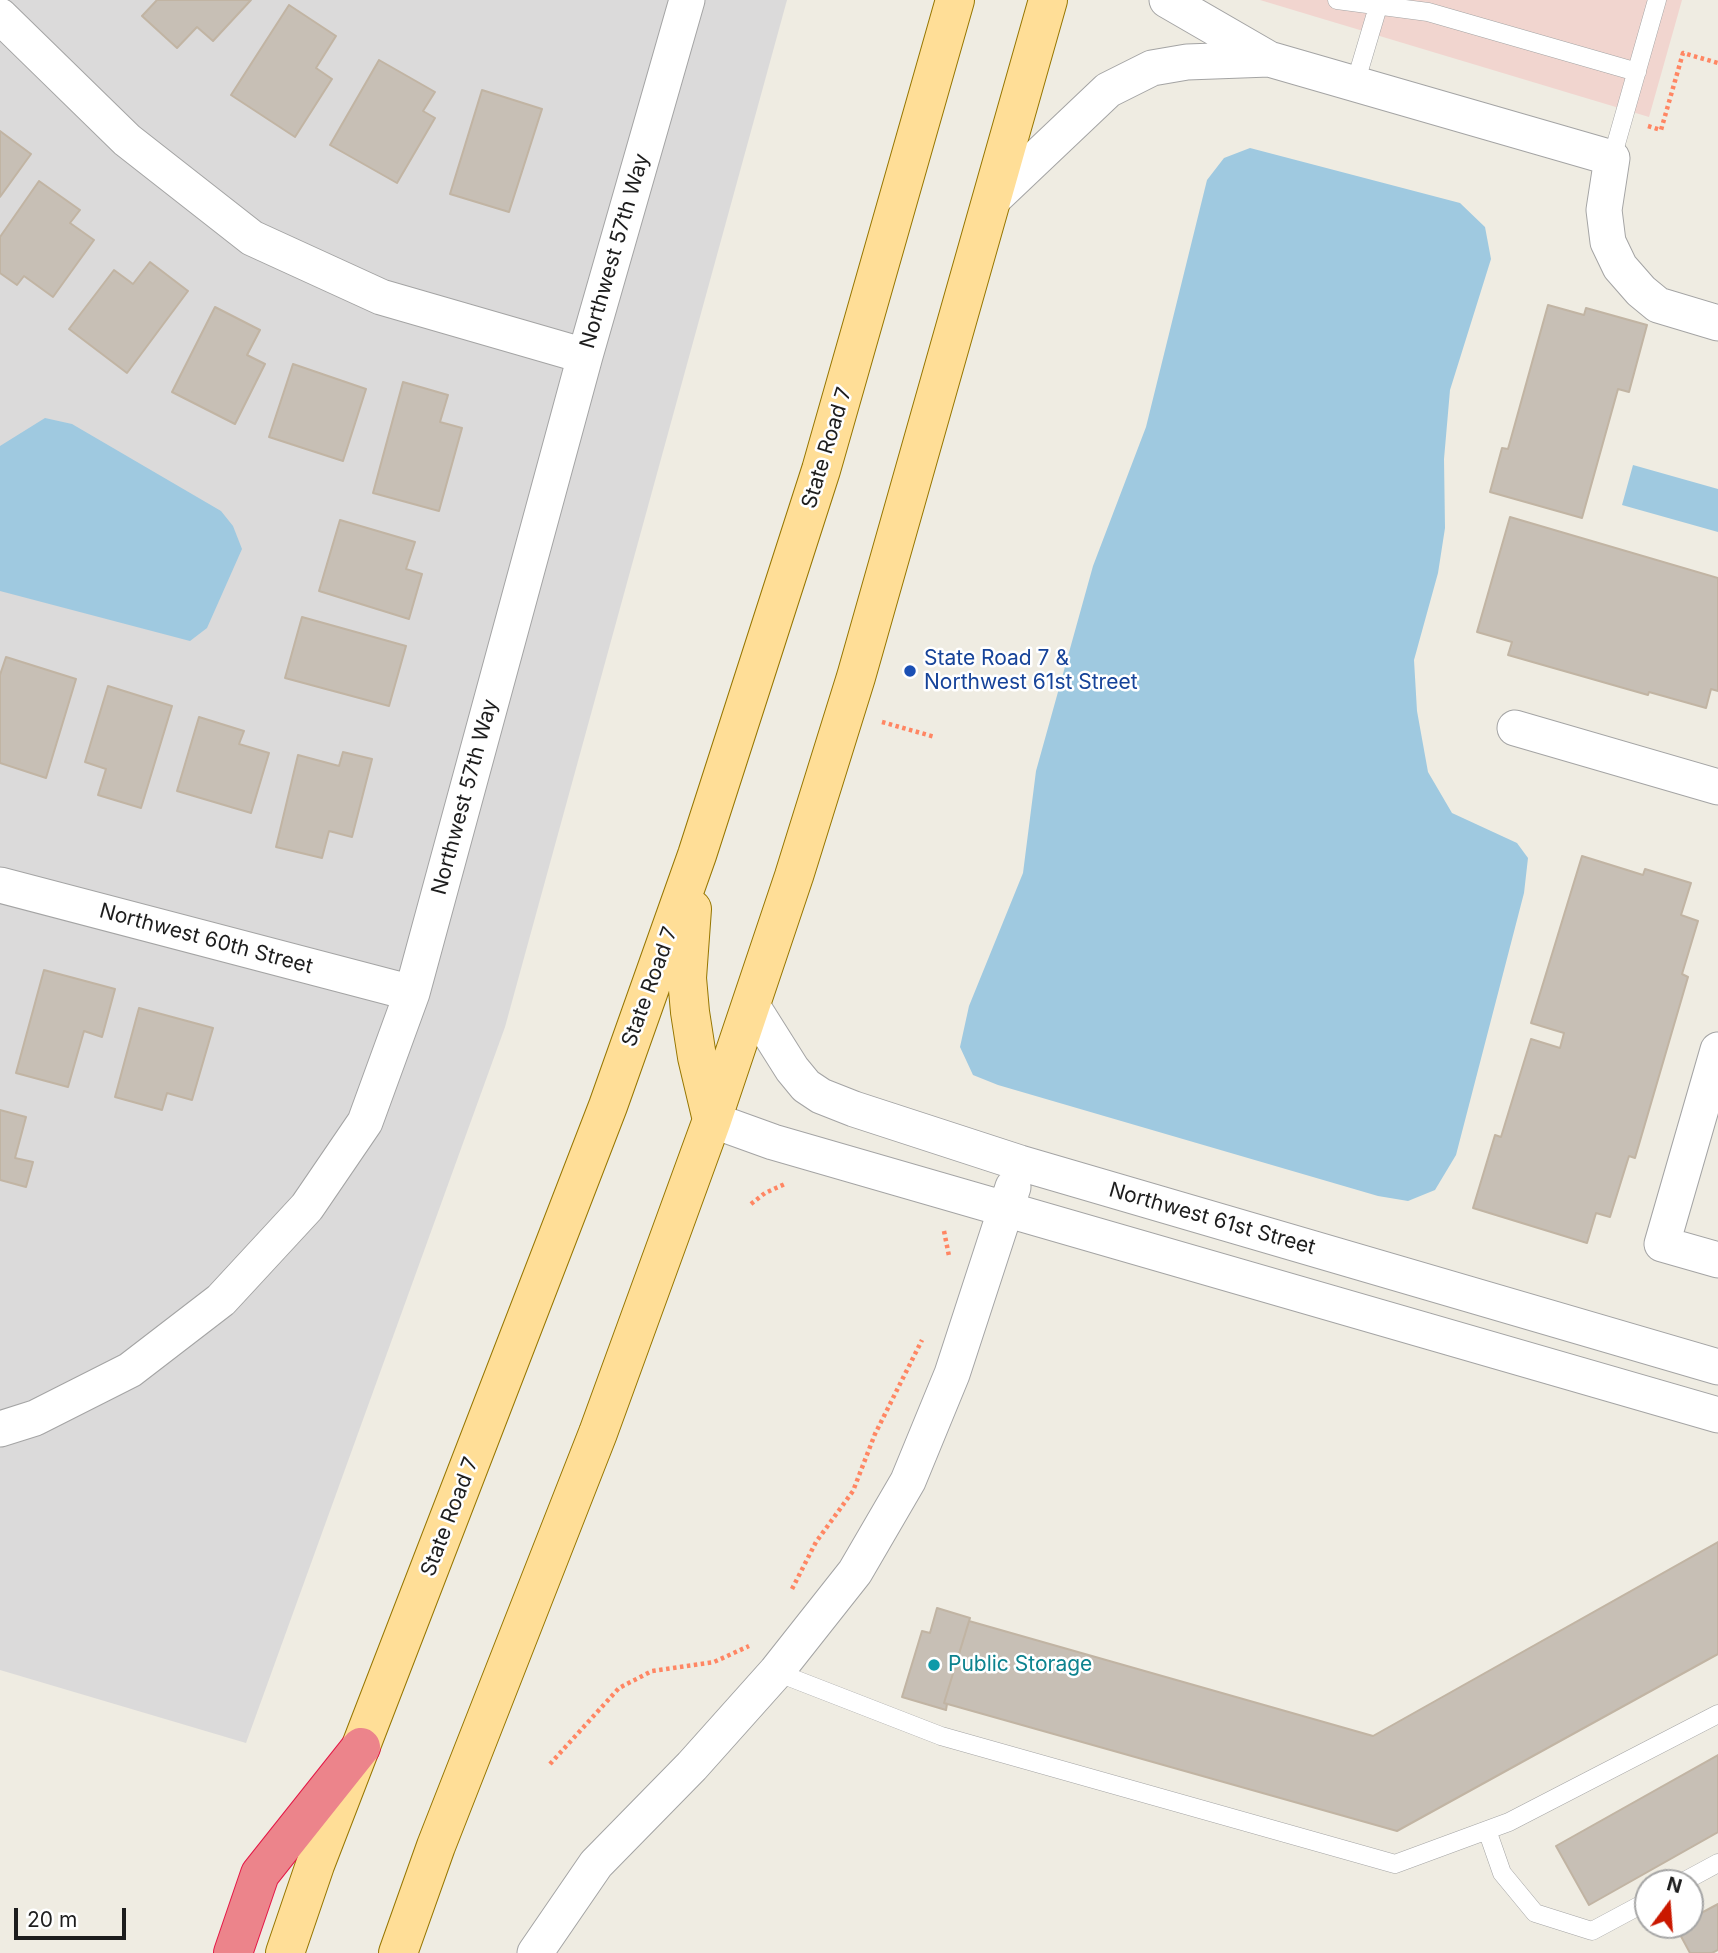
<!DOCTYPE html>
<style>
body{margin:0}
#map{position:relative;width:1718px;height:1953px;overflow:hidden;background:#efece2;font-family:Inter,sans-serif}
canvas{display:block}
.north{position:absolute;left:1634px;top:1869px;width:70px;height:70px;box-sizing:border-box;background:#fff;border:2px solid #a5a5a5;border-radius:50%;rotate:16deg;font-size:19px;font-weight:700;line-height:28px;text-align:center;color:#1d1d1d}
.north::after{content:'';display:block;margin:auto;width:24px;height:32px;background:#ca1800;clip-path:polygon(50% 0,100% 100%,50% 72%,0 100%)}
.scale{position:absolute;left:14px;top:1908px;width:112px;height:32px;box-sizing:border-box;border:4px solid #1d1d1d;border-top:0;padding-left:9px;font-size:21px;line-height:24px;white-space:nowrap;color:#1d1d1d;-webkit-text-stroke:5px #fff;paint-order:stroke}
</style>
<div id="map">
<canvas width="1718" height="1953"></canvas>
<div class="north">N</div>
<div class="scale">20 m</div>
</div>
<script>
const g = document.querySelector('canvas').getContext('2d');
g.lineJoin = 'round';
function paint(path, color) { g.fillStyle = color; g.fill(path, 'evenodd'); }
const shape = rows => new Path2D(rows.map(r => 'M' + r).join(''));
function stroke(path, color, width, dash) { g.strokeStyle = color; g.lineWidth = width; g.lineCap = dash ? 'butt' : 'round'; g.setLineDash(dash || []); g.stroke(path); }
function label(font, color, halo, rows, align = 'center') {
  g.font = font + ' Inter,sans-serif'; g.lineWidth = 5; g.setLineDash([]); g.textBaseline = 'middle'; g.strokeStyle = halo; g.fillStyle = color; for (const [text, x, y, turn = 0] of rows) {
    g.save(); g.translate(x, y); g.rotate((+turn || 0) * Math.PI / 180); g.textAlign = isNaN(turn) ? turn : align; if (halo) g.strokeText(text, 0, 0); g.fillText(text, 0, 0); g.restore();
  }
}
const residential = shape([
 [0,0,787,0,505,1027,246,1743,0,1670]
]);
const commercial = shape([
 [1260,0,1682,0,1649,117]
]);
const water = shape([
 [1250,148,1460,203,1485,227,1491,259,1450,390,1444,459,1445,528,1438,573,1414,660,1417,711,1428,772,1452,813,1517,843,1528,858,1524,893,1456,1155,1435,1190,1408,1201,1378,1196,998,1085,973,1075,960,1047,969,1006,1023,873,1036,771,1093,566,1146,427,1207,180,1224,158],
 [45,418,72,424,221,511,233,526,242,549,207,628,190,641,0,591,0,446],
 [1633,465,1718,489,1718,532,1622,505]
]);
const building = shape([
 [157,0,251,0,213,41,197,27,177,48,142,16,157,0],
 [289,5,336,36,316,68,332,79,295,137,231,95,289,5],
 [379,60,435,92,423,111,435,118,397,183,330,145,379,60],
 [482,90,542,109,509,212,450,194,482,90],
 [0,131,31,154,0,197,0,131],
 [39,181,80,210,70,223,94,240,53,297,24,276,17,285,0,273,0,237,39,181],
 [150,262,188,291,127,373,69,329,114,270,133,284,150,262],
 [1548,305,1584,315,1586,308,1647,325,1629,392,1618,389,1582,518,1490,492,1502,448,1508,449,1548,305],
 [215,307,260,330,247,355,265,364,235,424,172,392,215,307],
 [293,364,366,389,343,461,269,437,293,364],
 [403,382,448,395,440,422,462,428,439,511,373,493,403,382],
 [1510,517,1718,578,1718,691,1711,689,1706,708,1649,692,1648,695,1508,655,1512,642,1477,632,1510,517],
 [340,520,415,542,406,569,422,574,409,619,319,591,340,520],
 [302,617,406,646,389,706,285,678,302,617],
 [6,657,76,679,46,778,0,763,0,675,6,657],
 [108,686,172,706,141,808,98,795,106,769,85,762,108,686],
 [199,717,244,731,239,744,269,753,251,813,177,791,199,717],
 [343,752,372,759,352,837,329,831,322,858,276,847,298,755,339,766,343,752],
 [1582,856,1643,875,1645,869,1691,883,1681,915,1698,921,1682,974,1688,977,1635,1158,1629,1156,1610,1217,1596,1213,1587,1243,1473,1208,1495,1135,1501,1137,1531,1039,1560,1048,1564,1033,1531,1023,1582,856],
 [44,970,115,989,102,1037,84,1031,68,1087,16,1073,44,970],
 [139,1008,213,1028,192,1100,167,1093,162,1110,115,1097,139,1008],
 [0,1110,26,1117,15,1158,33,1162,26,1187,0,1180,0,1110],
 [1718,1542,1718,1654,1397,1831,944,1703,969,1621,1373,1736,1718,1542],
 [937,1608,970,1618,944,1703,947,1704,946,1710,902,1697,922,1631,930,1633,937,1608],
 [1718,1755,1718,1832,1589,1905,1556,1846,1718,1755],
 [1718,1904,1718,1950,1712,1953,1690,1953,1676,1927,1690,1925,1690,1919,1718,1904]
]);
const path = shape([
 [1648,126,1661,130,1683,53,1718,63],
 [882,722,935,737],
 [751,1204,765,1193,787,1183],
 [944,1231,949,1256],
 [792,1589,816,1542,853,1491,875,1434,922,1340],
 [550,1764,619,1688,652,1671,714,1662,749,1646]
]);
const service = shape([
 [1337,0,1428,12,1637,72],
 [1355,84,1380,0],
 [1612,158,1657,0],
 [776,1672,941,1736,1395,1864,1509,1822,1718,1714],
 [1487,1830,1502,1873,1535,1913,1592,1931,1648,1901],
 [1681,1883,1718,1863]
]);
const minor = shape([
 [1167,0,1269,59,1612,158,1604,210,1608,242,1620,267,1641,291,1658,305,1718,323],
 [0,16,127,140,252,238,381,297,585,356],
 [991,201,1108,90,1152,68,1187,62,1269,59],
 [1515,728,1718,787],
 [0,885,412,993],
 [751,1004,792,1069,806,1086,821,1096,854,1109,1020,1163,1718,1367],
 [1718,1050,1662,1244,1718,1260],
 [712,1120,773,1142,1718,1415],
 [0,1429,35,1418,130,1370,221,1300,307,1207,365,1122,412,993,585,356,687,0],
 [535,1953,596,1864,692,1766,776,1672,855,1572,908,1481,952,1374,1013,1187]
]);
const primary = shape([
 [692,909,687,978,690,1012,697,1057,712,1120],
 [285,1953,315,1865,608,1106,697,855,821,470,955,0],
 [398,1953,436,1846,598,1433,712,1120,794,876,856,677,1048,0]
]);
const motorway = shape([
 [233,1953,260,1874,361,1747]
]);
const markers = [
 [910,671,7,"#1a4fb4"],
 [934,1665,7,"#0f9aa8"]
];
const streetNames = [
 ["Northwest 57th Way",615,251,-74],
 ["State Road 7",827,448,-73],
 ["Northwest 57th Way",465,797,-75],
 ["Northwest 60th Street",206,939,15],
 ["State Road 7",650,987,-70],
 ["Northwest 61st Street",1212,1219,16],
 ["State Road 7",450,1517,-69]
];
const transitNames = [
 ["State Road 7 &",924,659],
 ["Northwest 61st Street",924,683]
];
const cultureNames = [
 ["Public Storage",948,1665]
];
paint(residential, '#dbdada');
paint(commercial, '#f1d5cf');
paint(water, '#9fc9e0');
paint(building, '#c7bfb5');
stroke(building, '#c1b4a3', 2);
stroke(service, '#a4a4a4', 19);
stroke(minor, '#a4a4a4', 37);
stroke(primary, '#967600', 40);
stroke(motorway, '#e41846', 40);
stroke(path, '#ff8663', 4.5, [3.5, 3.5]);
stroke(service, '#fff', 18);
stroke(minor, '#fff', 35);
stroke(primary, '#ffde97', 38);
stroke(motorway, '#ec848b', 38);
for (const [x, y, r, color] of markers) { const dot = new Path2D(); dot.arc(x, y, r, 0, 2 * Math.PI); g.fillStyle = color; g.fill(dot); stroke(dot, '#fff', 2.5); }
label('21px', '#1d1d1d', '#fff', streetNames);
label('21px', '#164399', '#fff', transitNames, 'left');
label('21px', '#0d838f', '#fff', cultureNames, 'left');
</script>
